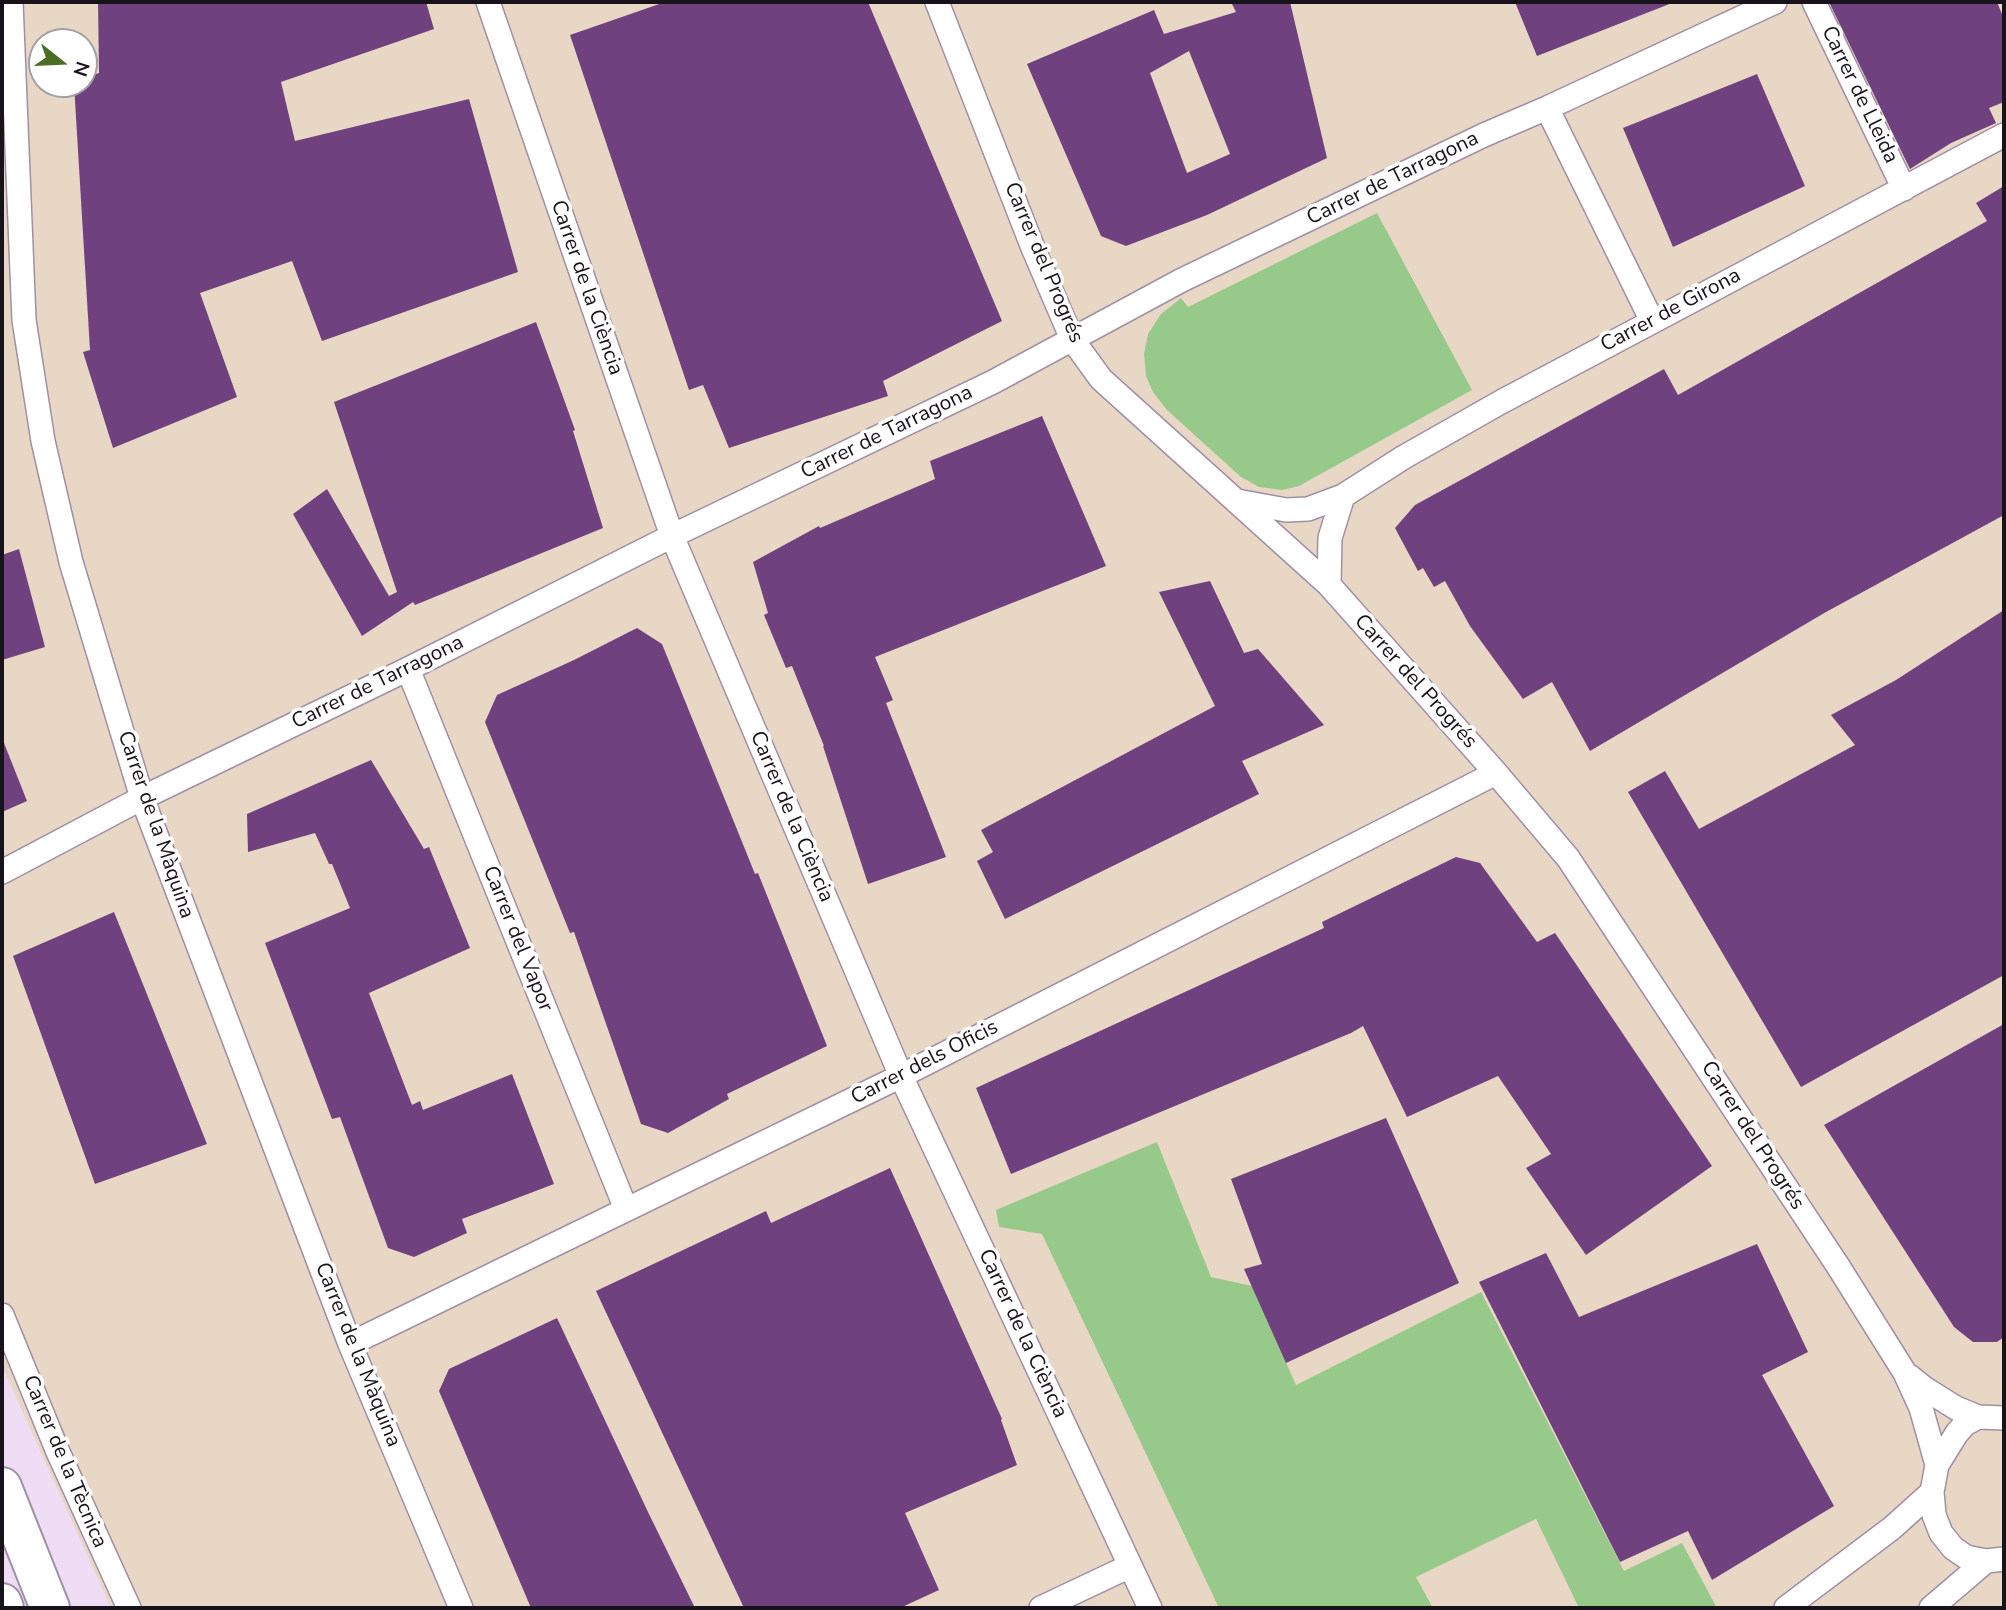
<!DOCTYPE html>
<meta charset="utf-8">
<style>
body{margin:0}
#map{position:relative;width:2006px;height:1610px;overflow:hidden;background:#eeddf4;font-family:"Nunito Sans",sans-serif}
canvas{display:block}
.frame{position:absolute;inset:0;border:4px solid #18121a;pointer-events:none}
.north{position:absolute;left:28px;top:28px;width:70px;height:70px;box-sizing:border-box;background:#fff;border:2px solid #a3a0a3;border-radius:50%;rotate:108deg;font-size:19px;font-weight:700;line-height:28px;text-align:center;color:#18121a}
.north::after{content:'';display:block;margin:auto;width:24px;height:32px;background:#4b6e27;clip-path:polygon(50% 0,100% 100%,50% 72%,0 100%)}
</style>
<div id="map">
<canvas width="2006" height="1610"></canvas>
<div class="frame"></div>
<div class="north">N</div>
</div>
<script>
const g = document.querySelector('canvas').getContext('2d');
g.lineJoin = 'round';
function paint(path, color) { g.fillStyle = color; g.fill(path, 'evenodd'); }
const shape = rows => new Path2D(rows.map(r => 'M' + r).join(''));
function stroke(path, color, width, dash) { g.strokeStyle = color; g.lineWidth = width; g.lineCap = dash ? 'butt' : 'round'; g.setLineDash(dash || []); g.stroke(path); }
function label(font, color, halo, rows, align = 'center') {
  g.font = font + ' "Nunito Sans",sans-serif'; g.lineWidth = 7; g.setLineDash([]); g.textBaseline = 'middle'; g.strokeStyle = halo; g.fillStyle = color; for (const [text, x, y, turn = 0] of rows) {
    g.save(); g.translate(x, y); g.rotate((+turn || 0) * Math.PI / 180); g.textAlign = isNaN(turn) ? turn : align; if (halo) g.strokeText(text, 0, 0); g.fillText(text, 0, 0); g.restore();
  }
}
const industrial = shape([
 [2,2,2004,2,2004,1608,111,1608,2,1366],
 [42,42,84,42,84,84,42,84]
]);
const green = shape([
 [1377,213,1472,390,1299,486,1282,490,1259,487,1241,477,1167,410,1153,392,1146,376,1144,354,1148,334,1161,314,1181,298,1188,307],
 [1157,1142,1211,1277,1252,1286,1296,1385,1481,1292,1624,1571,1682,1543,1717,1608,1579,1608,1536,1519,1416,1577,1433,1608,1219,1608,1042,1234,999,1227,996,1210]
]);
const building = shape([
 [98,2,426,2,434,29,281,82,295,141,469,99,518,272,322,341,292,261,200,293,237,397,113,448,83,352,90,350,74,84,84,84,84,78,99,73],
 [665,2,868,2,1002,321,883,381,888,396,729,448,703,385,689,390,570,35],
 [1231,2,1290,2,1327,158,1207,215,1126,246,1101,236,1027,64,1154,10,1164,34,1236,12],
 [1189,51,1230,154,1187,173,1150,73],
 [1515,2,1672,2,1672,3,1537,56],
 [1829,2,1997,2,2004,19,2004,102,1989,108,1996,123,1951,143,1910,169],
 [1757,74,1805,186,1673,247,1623,128],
 [2004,186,2004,515,1826,612,1590,751,1552,682,1523,699,1470,626,1445,581,1434,587,1423,568,1418,571,1395,528,1415,505,1664,369,1678,395,1987,221,1976,203],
 [536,322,575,430,573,431,603,528,415,605,413,602,362,636,293,514,327,489,389,596,397,592,334,402],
 [1042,416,1106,566,875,657,893,700,886,703,946,857,868,884,823,746,824,746,792,666,786,668,764,615,768,613,753,562,819,526,820,528,935,479,930,461],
 [19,549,45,647,2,660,2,555],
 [1210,581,1244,653,1258,649,1324,725,1242,761,1259,794,1005,919,977,861,993,852,981,830,1215,706,1159,592],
 [2004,610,2004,975,1801,1087,1628,792,1665,771,1699,829,1855,745,1831,715,1896,680],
 [637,628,662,644,755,874,758,873,827,1046,727,1094,729,1099,668,1133,641,1124,574,932,570,933,485,722,497,695,574,660],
 [2,738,27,801,2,812],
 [371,760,424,849,429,847,470,948,369,993,412,1105,420,1101,423,1110,512,1074,554,1184,462,1219,467,1233,414,1257,388,1248,340,1117,332,1119,265,943,350,908,332,864,329,864,315,833,248,852,247,814],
 [1456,857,1480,863,1537,942,1555,933,1712,1166,1586,1255,1526,1168,1551,1154,1498,1076,1407,1117,1363,1026,1351,1033,1011,1174,976,1088,1324,928,1322,922],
 [114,912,207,1144,95,1184,13,956],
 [2004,1024,2004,1337,1997,1342,1973,1342,1954,1327,1824,1125],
 [1386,1118,1459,1283,1286,1363,1244,1269,1262,1264,1231,1179],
 [890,1168,1002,1419,1001,1420,1017,1465,905,1513,939,1590,900,1608,744,1608,596,1291,766,1211,771,1223],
 [1757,1244,1808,1352,1762,1375,1834,1506,1712,1580,1688,1531,1620,1562,1479,1282,1546,1253,1579,1317],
 [557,1318,648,1512,695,1608,531,1608,439,1391,449,1369]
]);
const street = shape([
 [11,2,24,320,43,441,71,562,142,798,350,1344,461,1608],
 [488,2,672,536,901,1076,1150,1608],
 [937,2,1033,248,1072,339,1101,379,1329,585,1496,773,1568,858,1838,1266,1905,1373,1921,1408,1937,1465],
 [1814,2,1904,189],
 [1547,108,1652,321],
 [1237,501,1286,510,1308,509,1343,496],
 [1329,585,1330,538,1343,496,1404,457,1501,402,2004,135],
 [408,669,626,1209],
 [2,872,142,798,408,669,672,536,993,382,1182,280,1484,135,1547,108,1775,2],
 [2,1315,58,1452,129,1608],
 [350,1344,901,1076,1496,773],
 [1909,1376,1924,1388,1956,1408,1978,1417],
 [2004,1418,1978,1417,1965,1424,1957,1433,1937,1465,1932,1492,1934,1515,1941,1533,1953,1548,1966,1557,1986,1561,2004,1559],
 [1041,1608,1130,1566],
 [1786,1608,1892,1528,1932,1492],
 [1931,1608,1986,1561]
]);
const highway = shape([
 [2,1487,50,1608],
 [2,1603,4,1608]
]);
const streetNames = [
 ["Carrer de Lleida",1859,95,64],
 ["Carrer de Tarragona",1393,179,-26],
 ["Carrer del Progrés",1043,263,67],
 ["Carrer de la Ciència",586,288,71],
 ["Carrer de Girona",1671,311,-28],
 ["Carrer de Tarragona",887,433,-26],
 ["Carrer del Progrés",1415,682,48],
 ["Carrer de Tarragona",378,683,-26],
 ["Carrer de la Ciència",791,817,67],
 ["Carrer de la Màquina",155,825,71],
 ["Carrer del Vapor",517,939,68],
 ["Carrer dels Oficis",925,1063,-27],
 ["Carrer del Progrés",1752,1136,57],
 ["Carrer de la Ciència",1022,1334,65],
 ["Carrer de la Màquina",357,1355,68],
 ["Carrer de la Tècnica",64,1462,67]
];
paint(industrial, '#e9d7c6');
paint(green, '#97ca8a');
paint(building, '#6f417e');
stroke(street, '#a090a6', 26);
stroke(highway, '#a090a6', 42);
stroke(street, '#fff', 23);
stroke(highway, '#fff', 38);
label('21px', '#18121a', '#fff', streetNames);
</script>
